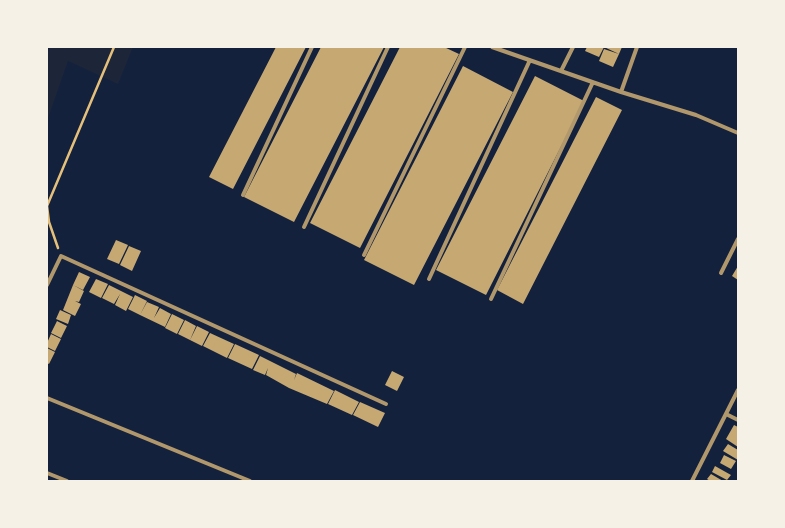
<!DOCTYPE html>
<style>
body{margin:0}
#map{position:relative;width:785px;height:528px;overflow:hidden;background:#14213d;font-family:Raleway,sans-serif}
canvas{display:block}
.frame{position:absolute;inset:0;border:48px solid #f6f1e7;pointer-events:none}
</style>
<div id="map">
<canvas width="785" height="528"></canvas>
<div class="frame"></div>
</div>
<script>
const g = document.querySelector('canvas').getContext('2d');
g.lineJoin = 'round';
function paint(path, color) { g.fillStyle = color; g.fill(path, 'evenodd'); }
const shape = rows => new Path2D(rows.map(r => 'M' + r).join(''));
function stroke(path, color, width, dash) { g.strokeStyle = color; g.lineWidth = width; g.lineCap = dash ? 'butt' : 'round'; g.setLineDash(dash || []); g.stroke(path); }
const green = shape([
 [50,47,133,47,118,84,68,61,47,121,47,54]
]);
const building = shape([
 [276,47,306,47,233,189,209,177],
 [321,47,384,47,294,222,244,197],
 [400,47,444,47,459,54,360,248,310,223],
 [587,47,622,47,619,54,604,47,599,57,585,51],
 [604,49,619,54,613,67,599,61],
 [463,66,513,92,414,285,364,260],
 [535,76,584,101,486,295,436,270],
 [596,97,622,110,523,304,497,290],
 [116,240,128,245,119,264,107,259],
 [129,246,141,251,132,271,120,265],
 [738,266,738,280,732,276],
 [79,272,90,277,83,290,73,285],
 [96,279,108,284,101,298,89,292],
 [73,285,84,291,79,302,75,301,81,304,75,316,63,310],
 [109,285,133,297,126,311,115,305,120,294,114,304,102,298],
 [135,295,147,301,140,315,128,309],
 [147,302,159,307,154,318,160,308,171,314,165,327,140,315],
 [60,310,71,315,68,324,56,319],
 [172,314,184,320,177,334,165,328],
 [185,320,196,326,190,340,178,334],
 [57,321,67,326,61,338,51,333],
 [197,326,209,332,202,346,190,340],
 [210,333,234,344,227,358,203,346],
 [51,334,61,339,55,351,47,347,47,343],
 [235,344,259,355,252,369,228,358],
 [47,348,55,352,49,364,47,363],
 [260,356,296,374,294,380,297,373,334,391,327,404,289,388,266,375,268,368,265,375,253,370],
 [392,371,404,377,397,391,385,385],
 [335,390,359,402,352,415,328,404],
 [360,402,385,413,378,427,353,415],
 [734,425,738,427,738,447,726,439],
 [728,444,738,450,738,460,723,451],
 [724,455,736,461,731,469,720,463],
 [715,466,731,475,727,480,712,472],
 [711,474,723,481,710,481,707,479]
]);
const path = shape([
 [58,248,49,222,47,206,114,47]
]);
const minor = shape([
 [492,47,621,92,696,115,738,133],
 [561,71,573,47],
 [621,92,637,47],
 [243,195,312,47],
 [304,227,388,47],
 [364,255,465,47],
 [721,273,738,239],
 [429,279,530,60],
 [47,285,61,256,386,404],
 [491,299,593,82],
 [47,398,250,481],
 [726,414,738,420],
 [47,473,67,481],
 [692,481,738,390]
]);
paint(green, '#1d2539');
paint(building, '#c6a872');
stroke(path, '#e5c07b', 2.5);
stroke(minor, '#b1986c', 4);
</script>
